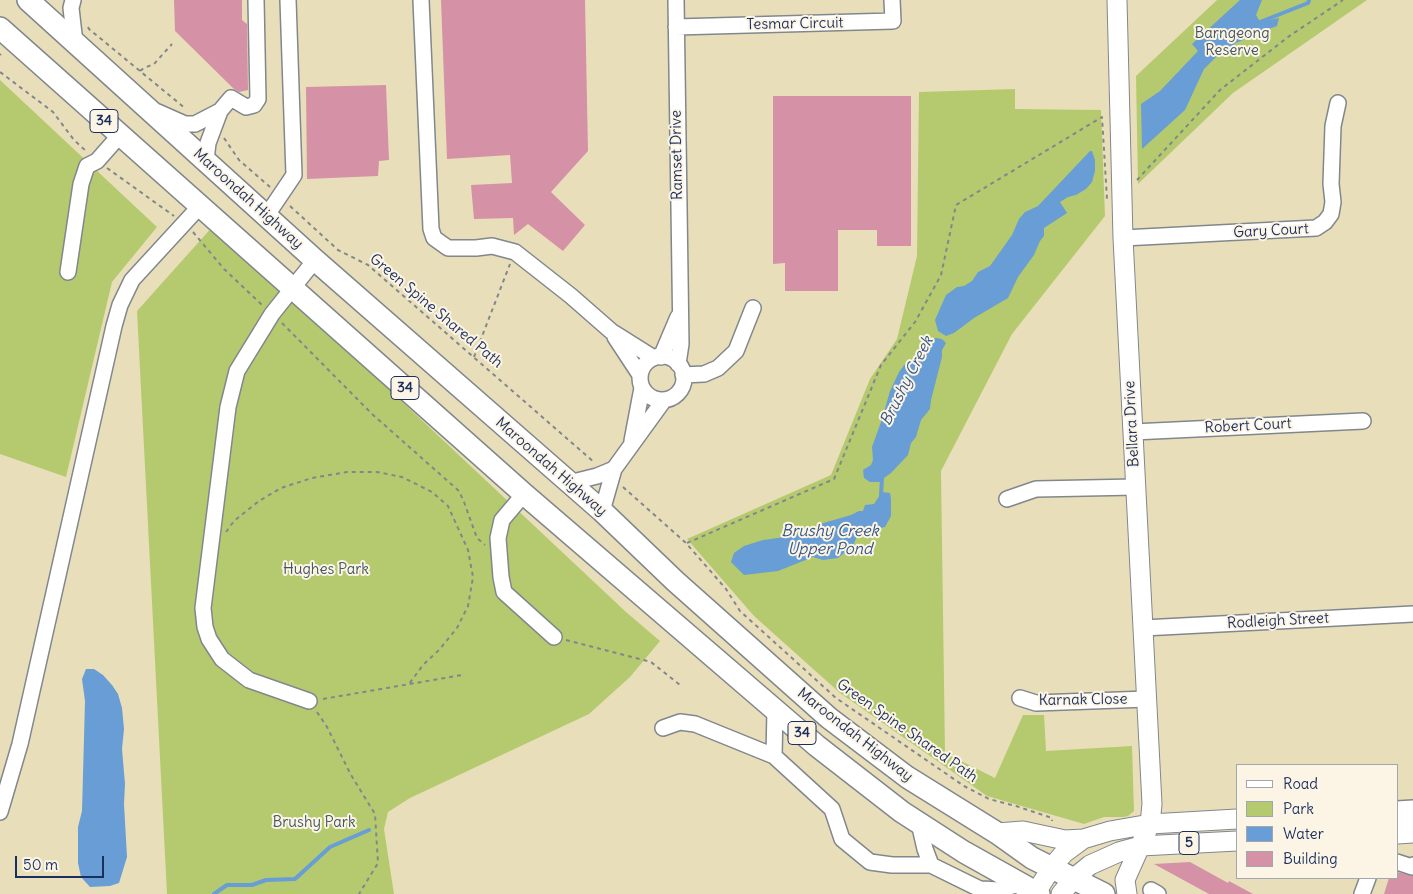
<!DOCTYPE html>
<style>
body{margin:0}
#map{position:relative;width:1413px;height:894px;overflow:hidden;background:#e8dfba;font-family:Delius,sans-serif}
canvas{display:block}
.legend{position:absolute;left:1236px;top:764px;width:162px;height:115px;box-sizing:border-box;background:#fcf5e5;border:1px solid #a2a6af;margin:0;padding:6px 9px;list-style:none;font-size:15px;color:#1b2f5e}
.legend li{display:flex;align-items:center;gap:10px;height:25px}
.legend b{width:25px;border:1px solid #a2a6af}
.scale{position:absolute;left:15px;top:856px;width:89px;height:22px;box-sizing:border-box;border:2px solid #1b2f5e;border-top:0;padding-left:6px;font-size:15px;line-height:18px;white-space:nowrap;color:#1b2f5e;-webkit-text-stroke:4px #fcf5e5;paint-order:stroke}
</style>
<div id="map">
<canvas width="1413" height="894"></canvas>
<ul class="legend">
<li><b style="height:6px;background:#fff"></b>Road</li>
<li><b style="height:14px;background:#b5ca6e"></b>Park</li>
<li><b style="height:14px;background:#689dd5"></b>Water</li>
<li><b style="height:14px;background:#d591a6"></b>Building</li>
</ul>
<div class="scale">50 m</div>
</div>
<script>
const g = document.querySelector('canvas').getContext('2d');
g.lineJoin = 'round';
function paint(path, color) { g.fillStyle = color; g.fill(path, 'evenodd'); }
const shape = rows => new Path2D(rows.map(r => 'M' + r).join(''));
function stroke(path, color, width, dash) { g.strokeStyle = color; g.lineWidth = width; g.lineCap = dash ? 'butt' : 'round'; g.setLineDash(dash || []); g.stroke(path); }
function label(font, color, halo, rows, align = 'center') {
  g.font = font + ' Delius,sans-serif'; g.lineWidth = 4; g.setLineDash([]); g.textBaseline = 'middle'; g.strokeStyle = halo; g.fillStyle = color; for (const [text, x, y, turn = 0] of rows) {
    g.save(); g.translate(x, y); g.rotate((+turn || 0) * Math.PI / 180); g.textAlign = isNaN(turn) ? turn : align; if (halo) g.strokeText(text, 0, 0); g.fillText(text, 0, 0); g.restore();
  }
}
const green = shape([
 [1217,0,1367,0,1233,93,1138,184,1136,76],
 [0,80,157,227,112,282,66,477,0,454],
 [1015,89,1015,109,1101,110,1105,216,1012,334,941,471,945,753,995,778,1023,715,1044,715,1046,751,1132,746,1134,811,1128,816,1123,817,1104,817,1084,824,987,796,840,693,754,616,687,539,831,475,870,379,897,339,917,256,919,92],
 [214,225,626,612,660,641,630,677,589,714,410,798,388,812,384,829,394,894,167,894,137,311]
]);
const water = shape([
 [1240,0,1262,0,1256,15,1260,22,1279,18,1277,26,1263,31,1236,43,1218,55,1204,69,1185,110,1142,149,1141,104,1160,91,1198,51,1192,44],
 [1090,151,1092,151,1095,160,1095,171,1092,182,1086,189,1076,195,1068,197,1060,202,1067,213,1044,228,1044,236,1040,241,1034,255,1018,277,1008,298,974,318,954,333,946,336,938,331,935,320,946,295,957,287,964,286,972,281,978,272,990,266,1012,235,1019,219,1025,212,1038,206],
 [937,338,942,339,946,343,942,350,942,357,931,400,930,409,921,420,916,437,911,443,908,455,891,473,884,478,882,482,870,482,864,478,863,470,871,465,873,460,872,447,881,422,890,391,899,372,905,364,919,354,930,339],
 [882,492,890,493,891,499,891,516,885,527,865,531,857,536,853,546,838,558,823,560,813,557,778,571,744,575,731,562,734,553,744,546,763,540,792,536,811,529,820,524,851,515,859,511,863,511,865,505,874,504],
 [86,669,94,669,103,675,112,685,118,694,122,708,124,729,122,749,125,784,124,804,127,857,119,883,110,886,90,887,81,877,78,863,78,827,82,811,85,701,82,679]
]);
const stream = shape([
 [1255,24,1308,3,1309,0],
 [881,496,882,478],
 [214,894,227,885,252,885,266,880,295,879,330,847,369,830]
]);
const building = shape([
 [174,0,242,0,242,20,247,24,248,90,239,92,234,89,175,31],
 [441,0,585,0,588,151,551,192,585,225,563,251,528,224,514,235,513,218,474,219,471,185,512,183,510,155,447,159],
 [386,85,389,160,379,161,378,176,307,179,306,87],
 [773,96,911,96,911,246,877,246,877,230,838,230,838,291,785,291,785,263,773,264],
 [1190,862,1228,883,1229,881,1253,894,1209,894,1154,864],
 [1397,872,1413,876,1413,894,1384,894,1389,878,1397,878]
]);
const path = shape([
 [88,27,89,29,186,109],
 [0,55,1,54],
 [140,71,144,68,154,64,172,44],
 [0,72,53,112,74,140,86,151],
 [224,138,239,160,270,187],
 [107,168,174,216],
 [1137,180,1220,90,1288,37,1343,0],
 [290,206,338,250,368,265,595,463],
 [193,232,224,269,262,305],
 [282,323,372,414,459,491,464,502,477,538,485,545],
 [474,357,510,264],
 [623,487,686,543,726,589,740,611,836,698,964,786,989,799,1016,806,1052,818,1052,821],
 [226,532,234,521,259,501,281,488,312,478,347,472,377,472,402,477,432,492,448,506,468,550,473,577,468,606,457,628,439,650,423,665,409,684],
 [687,543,834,479,881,365,915,322,941,275,956,205,1102,117,1107,199],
 [566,640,651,662,680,685],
 [323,699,462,675],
 [317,712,327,727,351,775,375,814,378,863,359,894]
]);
const minor = shape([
 [73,0,71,8,75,43],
 [421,0,431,229,434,238,448,248,476,248,492,246,515,252,571,296,611,331,654,358],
 [676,0,681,344,678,364],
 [676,27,893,21,892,0],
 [158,112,185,124,195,124,220,111,231,98,246,107,254,105,258,99,256,0],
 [206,160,208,143,220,111],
 [267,215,294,175,288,0],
 [1123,238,1316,228,1325,222,1331,214,1333,202,1331,184,1333,126,1338,103],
 [68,272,81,184,87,166,97,161,120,135],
 [615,337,640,375],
 '640 378a22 22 0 1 1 44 0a22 22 0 1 1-44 0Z',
 [661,357,678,317],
 [683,375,704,374,718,368,736,351,753,308],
 [1133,432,1363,421],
 [632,441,642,388],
 [569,483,597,476,614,469],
 [524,494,502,520,498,538,501,577,504,592,554,637],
 [1007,499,1036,489,1136,487],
 [602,511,614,469,664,400],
 [1143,628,1413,614],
 [1020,698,1036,703,1147,699],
 [309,701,249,680,222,659,209,639,205,627,203,608,228,407,237,371,272,314,315,260],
 [663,728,680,722,695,724,774,756,832,809,842,839,870,862,892,865,931,865],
 [774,756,775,710],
 [1397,809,1413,808],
 [0,812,20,744,114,326,120,305,132,280,200,206],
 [919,823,925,849,931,865,990,894],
 [1397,862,1412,867,1413,865],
 [981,889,999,890,1019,884],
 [1151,890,1158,894],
 [1362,894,1368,878]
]);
const major = shape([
 [1117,0,1123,238,1152,804,1150,824,1125,880,1127,894],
 [1397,820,1413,821],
 [997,833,1023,831,1065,840,1083,839],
 [1397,834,1413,833],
 [1035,894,1052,867,1064,853,1083,839,1110,831,1150,824,1237,819],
 [1061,894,1074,878,1090,865,1119,852,1141,846,1237,841]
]);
const highway = shape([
 [28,0,315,260,602,511,675,581,829,718,907,777,997,833,1032,858,1104,894],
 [0,28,524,494,817,746,902,812,964,852,1039,894]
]);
const shields = [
 [104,121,28],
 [405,388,28],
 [802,733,28],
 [1189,843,20]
];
const shieldNames = [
 ["34",104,121],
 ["34",405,388],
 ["34",802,733],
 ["5",1189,843]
];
const streetNames = [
 ["Tesmar Circuit",795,24,-1],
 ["Ramset Drive",677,155,-91],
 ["Maroondah Highway",248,199,42],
 ["Gary Court",1271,231,-3],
 ["Green Spine Shared Path",436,311,40],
 ["Bellara Drive",1132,424,-93],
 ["Robert Court",1248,426,-3],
 ["Maroondah Highway",551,467,41],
 ["Rodleigh Street",1278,621,-3],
 ["Karnak Close",1083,700,-1],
 ["Green Spine Shared Path",907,731,35],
 ["Maroondah Highway",855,735,38]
];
const parkNames = [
 ["Barngeong",1232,34],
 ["Reserve",1232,51],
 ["Hughes Park",326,570],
 ["Brushy Park",314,823]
];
const waterNames = [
 ["Brushy Creek",907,381,-63],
 ["Brushy Creek",830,531],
 ["Upper Pond",830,549]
];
paint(green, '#b5ca6e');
paint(water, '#689dd5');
stroke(stream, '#689dd5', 4);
paint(building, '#d591a6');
stroke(minor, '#82878c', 18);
stroke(major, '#82878c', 21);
stroke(highway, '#82878c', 24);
stroke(path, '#82878c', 2, [4, 4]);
stroke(minor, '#fff', 15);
stroke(major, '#fff', 19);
stroke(highway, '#fff', 21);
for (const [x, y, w] of shields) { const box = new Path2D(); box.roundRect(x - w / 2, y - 11.5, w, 23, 4); g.fillStyle = '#fcf5e5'; g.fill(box); stroke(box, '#1b2f5e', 1); }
label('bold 14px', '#1b2f5e', null, shieldNames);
label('15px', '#1b2f5e', '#fcf5e5', streetNames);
label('15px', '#425662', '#fcf5e5', parkNames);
label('italic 16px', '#365688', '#fcf5e5', waterNames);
</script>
